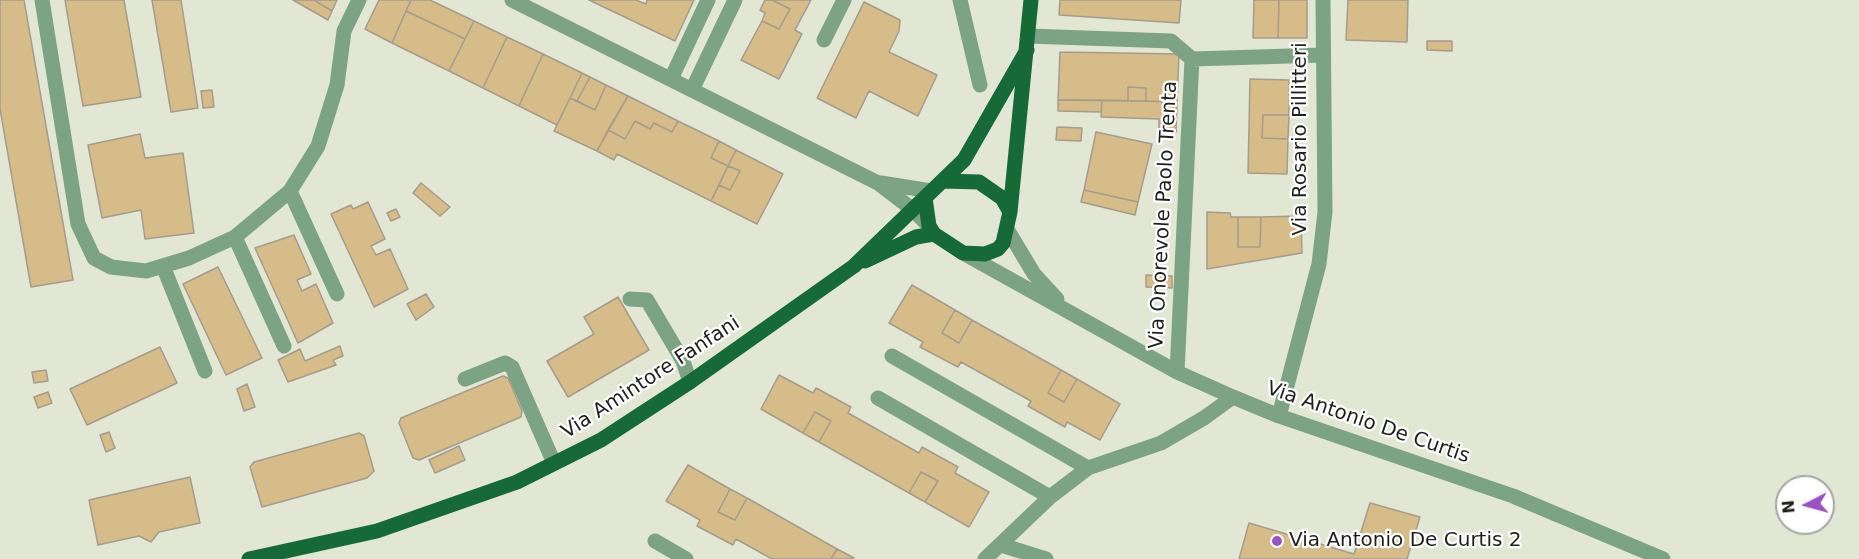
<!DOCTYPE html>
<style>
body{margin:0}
#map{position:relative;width:1859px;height:559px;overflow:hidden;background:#e2e7d4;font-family:"DejaVu Sans",sans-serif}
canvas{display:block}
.north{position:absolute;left:1775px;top:475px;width:60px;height:60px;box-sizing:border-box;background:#fff;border:2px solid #a5a6a3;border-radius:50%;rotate:264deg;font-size:16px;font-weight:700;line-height:24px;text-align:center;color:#1e2019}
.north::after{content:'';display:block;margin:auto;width:21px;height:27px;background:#9a52c5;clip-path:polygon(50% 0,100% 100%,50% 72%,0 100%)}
</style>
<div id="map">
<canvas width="1859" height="559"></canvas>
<div class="north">N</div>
</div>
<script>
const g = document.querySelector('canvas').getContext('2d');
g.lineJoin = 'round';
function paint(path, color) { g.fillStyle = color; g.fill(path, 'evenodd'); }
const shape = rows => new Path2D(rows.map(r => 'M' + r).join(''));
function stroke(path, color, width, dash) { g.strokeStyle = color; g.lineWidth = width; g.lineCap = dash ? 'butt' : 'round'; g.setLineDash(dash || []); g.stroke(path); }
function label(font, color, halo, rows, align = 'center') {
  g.font = font + ' "DejaVu Sans",sans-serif'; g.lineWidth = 4.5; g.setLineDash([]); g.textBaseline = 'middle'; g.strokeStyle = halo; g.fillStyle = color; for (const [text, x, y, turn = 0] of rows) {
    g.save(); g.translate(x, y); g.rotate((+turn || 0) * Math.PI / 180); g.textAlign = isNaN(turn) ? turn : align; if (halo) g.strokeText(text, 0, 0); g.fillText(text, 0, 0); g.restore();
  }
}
const building = shape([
 [0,0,24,0,73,280,31,287,0,109,0,0],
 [65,0,124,0,141,97,83,106,65,0],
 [152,0,181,0,198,108,171,112,152,0],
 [293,0,314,0,332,11,328,20,293,0],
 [314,0,337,0,332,11,314,0],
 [379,0,411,0,392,43,365,29,379,0],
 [411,0,430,0,474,21,465,39,406,11,411,0],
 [589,0,636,0,646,4,647,0,694,0,675,41,589,0],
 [765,0,772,0,790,9,779,29,762,21,765,13,760,10,765,0],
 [772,0,811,0,795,30,802,34,779,79,741,60,762,21,779,29,790,9,772,0],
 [1060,0,1181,0,1179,23,1059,15,1060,0],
 [1254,0,1279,0,1278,38,1253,38,1254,0],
 [1279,0,1307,0,1307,38,1278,38,1279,0],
 [1348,0,1408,0,1407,42,1346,40,1348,0],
 [864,2,900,20,899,31,889,52,937,75,918,116,869,91,856,118,817,98,864,2],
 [406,11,465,39,449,71,392,43,406,11],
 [474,21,507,37,483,88,449,71,474,21],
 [507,37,543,54,519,106,483,88,507,37],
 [1427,41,1452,41,1452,51,1427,50,1427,41],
 [1060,52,1179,54,1177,102,1146,101,1146,88,1128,87,1128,101,1058,100,1060,52],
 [543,54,582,73,557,125,519,106,543,54],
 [582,73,590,77,577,101,570,98,582,73],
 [590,77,606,85,595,110,577,101,590,77],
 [1250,79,1289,80,1289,115,1263,115,1262,138,1288,139,1287,174,1248,173,1250,79],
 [606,85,628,96,597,151,554,131,570,98,595,110,606,85],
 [1128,87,1146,88,1146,101,1128,101,1128,87],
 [212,90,214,107,203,108,201,91,212,90],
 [628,96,678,121,672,132,654,123,650,129,635,121,625,139,608,130,628,96],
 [1058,100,1102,100,1101,112,1058,111,1058,100],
 [1102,100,1177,102,1176,132,1159,131,1159,119,1101,117,1102,100],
 [1263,115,1289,115,1288,139,1262,138,1263,115],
 [635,121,650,129,654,123,672,132,678,121,719,141,711,158,728,166,711,201,617,154,614,160,597,151,608,130,625,139,635,121],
 [1057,127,1082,128,1081,141,1056,140,1057,127],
 [1096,132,1152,144,1138,202,1084,190,1096,132],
 [140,134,145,158,183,153,194,233,145,239,141,210,102,218,88,145,140,134],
 [719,141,736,150,728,166,711,158,719,141],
 [736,150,783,174,757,224,711,201,719,185,730,190,740,171,728,166,736,150],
 [728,166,740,171,730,190,719,185,728,166],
 [421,183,450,207,440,216,413,193,421,183],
 [1084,190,1138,202,1135,215,1081,202,1084,190],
 [368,202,385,239,371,246,376,255,390,249,408,289,374,307,331,214,351,205,353,209,368,202],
 [396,209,400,217,391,221,387,213,396,209],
 [1207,212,1230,213,1231,217,1238,217,1238,247,1260,247,1261,217,1301,216,1302,253,1207,269,1207,212],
 [1238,217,1261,217,1260,247,1238,247,1238,217],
 [294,235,311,274,297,280,302,291,316,284,333,323,298,343,255,248,294,235],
 [218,267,262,358,226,375,183,284,218,267],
 [1146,275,1172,276,1172,288,1146,287,1146,275],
 [912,285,955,310,942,333,959,343,972,320,1061,370,1048,393,1064,402,1077,379,1120,404,1100,440,1067,422,1065,427,1028,406,1031,401,961,362,958,367,920,347,923,342,889,323,912,285],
 [426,294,434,307,416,320,407,304,426,294],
 [618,297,649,350,568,397,547,361,594,334,584,317,618,297],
 [955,310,972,320,959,343,942,333,955,310],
 [340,346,343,356,333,360,336,365,288,382,278,360,300,349,305,361,340,346],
 [160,347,177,383,87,425,70,389,160,347],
 [46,370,48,381,34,383,32,372,46,370],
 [1061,370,1077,379,1064,402,1048,393,1061,370],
 [779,375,813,393,816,388,851,407,848,413,919,453,922,447,958,467,955,473,989,492,969,527,925,502,938,481,921,472,909,493,819,442,831,421,815,412,803,433,761,409,779,375],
 [503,376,508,378,522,411,521,417,419,460,413,458,399,423,401,418,503,376],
 [247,384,255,407,244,411,237,389,247,384],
 [48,392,52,403,38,408,34,397,48,392],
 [815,412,831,421,819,442,803,433,815,412],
 [109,432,115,448,106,452,100,435,109,432],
 [359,433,364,436,374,471,367,478,262,507,250,467,254,462,359,433],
 [459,446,465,460,435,473,429,460,459,446],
 [688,465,730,489,718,512,735,520,747,498,837,549,831,559,772,559,736,539,733,545,697,526,700,520,666,501,688,465],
 [921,472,938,481,925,502,909,493,921,472],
 [190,477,200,523,159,532,151,542,139,536,98,545,89,500,190,477],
 [730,489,747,498,735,520,718,512,730,489],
 [1370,503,1420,517,1407,559,1239,559,1249,523,1354,554,1370,503],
 [837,549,854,558,853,559,831,559,837,549]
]);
const minor = shape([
 [42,0,78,224,94,258,111,267,146,271,189,258,235,237,290,191,318,146,337,85,344,31,359,0],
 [512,0,878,183,912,209,929,226],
 [960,0,980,85],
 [1028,36,1171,41,1192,59],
 [824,40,844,0],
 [671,79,708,0],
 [693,88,735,0],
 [881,183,931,191],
 [290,191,337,294],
 [1007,229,1034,274,1057,299],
 [235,237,284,346],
 [963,253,1177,372,1233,397,1279,416,1513,496,1663,559],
 [163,266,205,371],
 [630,299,647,300,683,361,690,382],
 [892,356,1088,468],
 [1177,372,1192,59,1322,55],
 [465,379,505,363,512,367,554,463],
 [878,398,1050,497],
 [1279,416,1319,264,1325,212,1323,0],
 [655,541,686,559],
 [1001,545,1046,559],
 [985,559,1050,497,1088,468,1161,443,1204,418,1233,397]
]);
const major = shape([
 [943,181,979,182,1002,198,1010,212],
 [925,198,929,226,934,234,963,253,985,254,998,249,1003,243,1010,212,1031,0],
 [865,261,916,237,934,234],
 [249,559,377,531,517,482,601,440,690,382,854,266,964,160,1027,50]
]);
const markers = [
 [1277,541,6,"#9a52c5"]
];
const streetNames = [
 ["Via Rosario Pillitteri",1301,139,-90],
 ["Via Onorevole Paolo Trenta",1164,215,-87],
 ["Via Amintore Fanfani",651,378,-33],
 ["Via Antonio De Curtis",1368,423,19]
];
const poiNames = [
 ["Via Antonio De Curtis 2",1289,541]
];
paint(building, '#d5bc89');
stroke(building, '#a59c8c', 1.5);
stroke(minor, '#7da385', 15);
stroke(major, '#166a37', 15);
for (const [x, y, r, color] of markers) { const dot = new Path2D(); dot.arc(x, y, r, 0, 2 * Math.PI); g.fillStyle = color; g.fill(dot); stroke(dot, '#fff', 2); }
label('20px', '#1e2019', '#fff', streetNames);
label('20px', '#1e2019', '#fff', poiNames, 'left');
</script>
